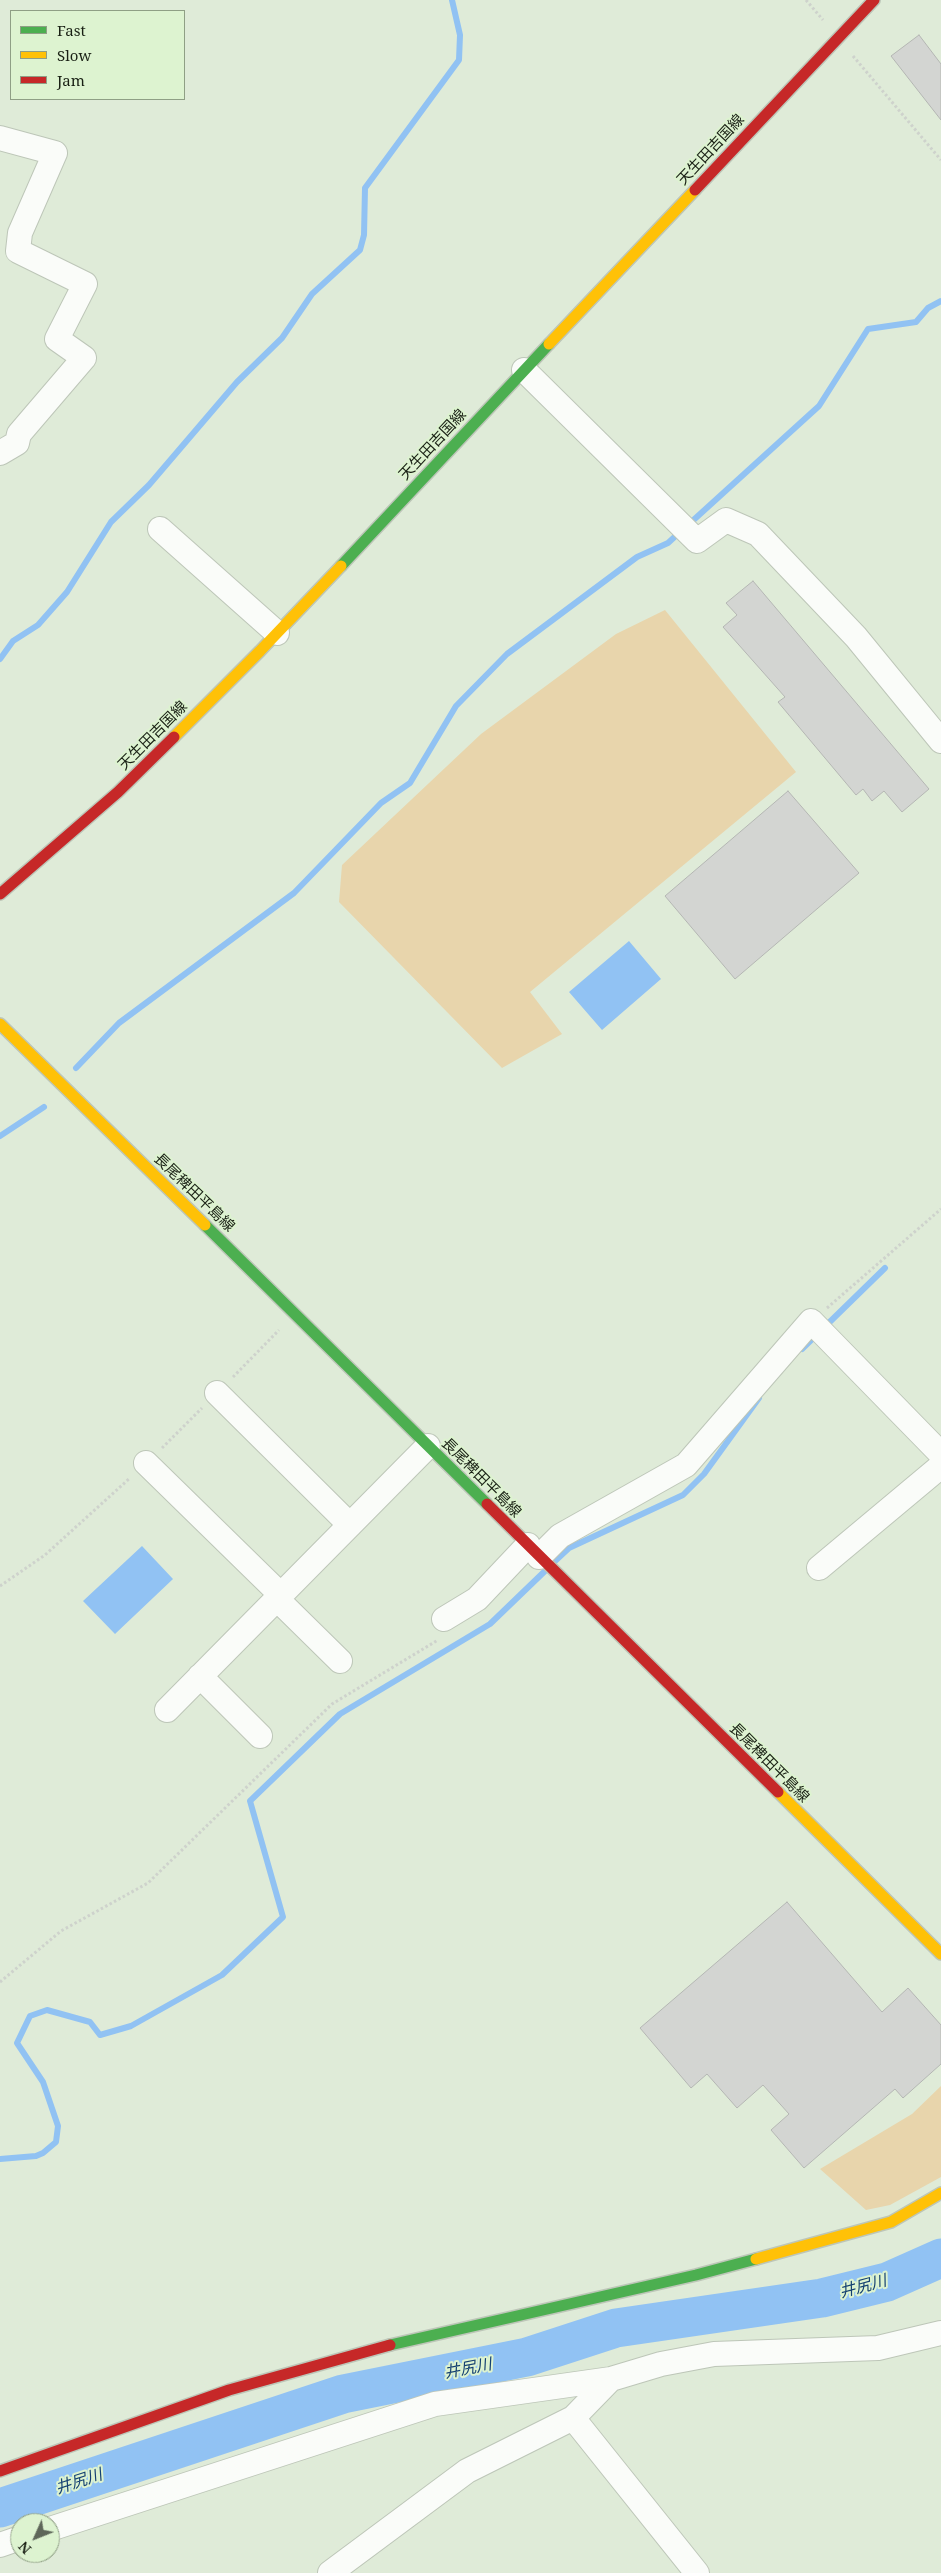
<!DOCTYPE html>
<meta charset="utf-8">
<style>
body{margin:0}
#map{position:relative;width:941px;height:2573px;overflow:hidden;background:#dfebd8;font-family:"Noto Serif",serif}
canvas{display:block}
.legend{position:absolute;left:10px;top:10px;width:175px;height:90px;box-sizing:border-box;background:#ddf3d0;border:1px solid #8f9f85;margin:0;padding:6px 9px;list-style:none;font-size:15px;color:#192014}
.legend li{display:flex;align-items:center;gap:10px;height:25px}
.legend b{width:25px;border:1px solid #8f9f85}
.north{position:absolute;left:10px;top:2513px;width:50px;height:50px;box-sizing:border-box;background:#ddf3d0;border:1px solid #8f9f85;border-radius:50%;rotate:226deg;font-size:14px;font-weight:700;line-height:20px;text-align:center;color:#192014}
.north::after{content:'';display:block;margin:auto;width:18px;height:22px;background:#5e6759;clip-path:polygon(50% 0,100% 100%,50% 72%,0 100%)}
</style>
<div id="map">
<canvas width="941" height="2573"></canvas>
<ul class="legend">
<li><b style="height:6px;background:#4caf50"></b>Fast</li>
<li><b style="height:6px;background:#ffc107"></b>Slow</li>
<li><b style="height:6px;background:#c62828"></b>Jam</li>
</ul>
<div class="north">N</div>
</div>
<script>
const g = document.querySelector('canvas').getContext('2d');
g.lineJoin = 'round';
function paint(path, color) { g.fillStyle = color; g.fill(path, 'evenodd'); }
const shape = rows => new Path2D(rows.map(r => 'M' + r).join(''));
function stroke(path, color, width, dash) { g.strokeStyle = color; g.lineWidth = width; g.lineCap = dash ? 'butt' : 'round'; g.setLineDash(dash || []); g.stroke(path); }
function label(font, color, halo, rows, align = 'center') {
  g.font = font + ' "Noto Serif","Noto Sans JP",serif'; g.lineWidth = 4; g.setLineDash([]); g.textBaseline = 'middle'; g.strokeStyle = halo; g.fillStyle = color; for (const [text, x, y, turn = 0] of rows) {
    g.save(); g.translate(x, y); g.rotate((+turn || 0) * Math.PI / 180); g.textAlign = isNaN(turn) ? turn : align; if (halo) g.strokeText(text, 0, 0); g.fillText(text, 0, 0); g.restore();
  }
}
const green = shape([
 [665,610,796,772,530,992,562,1034,502,1068,339,902,342,865,481,734,616,634],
 [941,2086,941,2177,890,2205,866,2210,820,2169,912,2114]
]);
const water = shape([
 [629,941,661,979,602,1030,569,992],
 [142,1546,173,1579,115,1634,83,1601]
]);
const stream = shape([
 [688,525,819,406,868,329,916,322,928,308,941,301],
 [0,659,13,641,38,625,67,592,111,522,149,485,237,382,282,338,312,294,360,250,364,235,365,188,459,60,460,35,452,0],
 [76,1068,119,1023,294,893,381,803,410,783,456,706,507,654,637,557,668,543,681,531],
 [0,1136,44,1107],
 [802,1349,885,1268],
 [554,1562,569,1548,683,1495,704,1474,759,1398],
 [0,2159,36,2156,43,2153,56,2142,58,2126,43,2082,17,2043,30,2016,47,2010,90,2022,100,2035,131,2026,222,1975,283,1917,250,1801,340,1714,490,1624,545,1571]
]);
const river = shape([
 [0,2508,343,2394,527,2357,616,2328,822,2298,887,2282,941,2258]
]);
const building = shape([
 [919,35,941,64,941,120,891,56,919,35],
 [753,581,929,789,902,812,884,791,872,801,863,789,856,795,778,702,785,697,723,627,737,615,726,603,753,581],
 [788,791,859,873,735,979,665,896,788,791],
 [787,1902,882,2012,908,1988,941,2025,941,2064,903,2098,895,2089,804,2168,771,2130,789,2114,763,2085,737,2108,707,2074,691,2088,640,2028,787,1902]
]);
const path = shape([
 [806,0,823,20],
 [853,56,941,160],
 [827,1308,941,1209],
 [233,1377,279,1330],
 [162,1448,202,1408],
 [0,1586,45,1555,130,1478],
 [0,1982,61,1931,148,1883,332,1704,438,1640]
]);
const street = shape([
 [0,138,55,153,20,233,18,251,85,284,57,339,84,358,19,434,17,443,0,453],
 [524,370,697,541,726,520,758,534,856,637,941,741],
 [160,529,277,633],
 [217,1393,350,1525],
 [146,1463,281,1595],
 [539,1557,560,1536,686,1465,811,1321,941,1454],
 [819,1568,941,1466],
 [277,1599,340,1661],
 [444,1619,477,1599,528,1545],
 [200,1676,260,1736],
 [167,1710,428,1446],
 [573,2418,697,2573],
 [50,2529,435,2404,611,2379,661,2364,714,2354,878,2348,941,2333],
 [0,2545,20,2538],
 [330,2573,467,2471,573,2418,611,2379]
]);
const fast = shape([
 [341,566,549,344],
 [205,1225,487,1504],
 [390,2345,696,2275,756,2259]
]);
const slow = shape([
 [549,344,695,190],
 [174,737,260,651,341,566],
 [0,1024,205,1225],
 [778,1792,941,1954],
 [756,2259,891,2222,941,2193]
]);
const jam = shape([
 [695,190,874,0],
 [0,894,118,792,174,737],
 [487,1504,778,1792],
 [0,2471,229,2390,390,2345]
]);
const streetNames = [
 ["天生田吉国線",711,150,-47],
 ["天生田吉国線",433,445,-47],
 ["天生田吉国線",153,736,-45],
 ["長尾稗田平島線",194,1193,44],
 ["長尾稗田平島線",481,1478,45],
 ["長尾稗田平島線",769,1763,45]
];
const waterNames = [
 ["井尻川",863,2287,-15],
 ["井尻川",468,2369,-11],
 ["井尻川",79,2482,-18]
];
paint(green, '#e8d5ac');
paint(water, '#91c2f3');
stroke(stream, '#91c2f3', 6);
stroke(river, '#91c2f3', 39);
paint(building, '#d3d5d2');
stroke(building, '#b4b6b3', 1);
stroke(street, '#bdc6b8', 26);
stroke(fast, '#bdc6b8', 14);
stroke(slow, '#bdc6b8', 14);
stroke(jam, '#bdc6b8', 14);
stroke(path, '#ced2cc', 3, [2.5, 2.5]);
stroke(street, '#fafcf9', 24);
stroke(fast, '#4caf50', 11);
stroke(slow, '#ffc107', 11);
stroke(jam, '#c62828', 11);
label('15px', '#192014', '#ddf3d0', streetNames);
label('italic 16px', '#144071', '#ddf3d0', waterNames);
</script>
